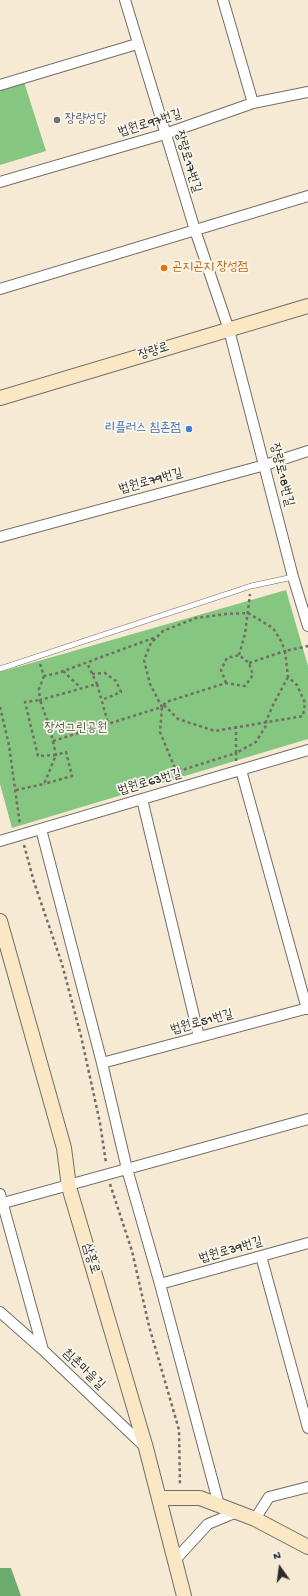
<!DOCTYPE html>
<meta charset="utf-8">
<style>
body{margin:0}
#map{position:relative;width:308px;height:1596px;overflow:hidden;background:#f6ead5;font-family:"Gochi Hand",sans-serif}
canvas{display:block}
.north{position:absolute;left:260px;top:1548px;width:40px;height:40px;-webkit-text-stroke:3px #fbf7ec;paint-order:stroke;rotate:346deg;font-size:11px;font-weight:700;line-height:16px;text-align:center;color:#2b2b2b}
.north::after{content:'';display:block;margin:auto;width:14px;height:18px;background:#2b2b2b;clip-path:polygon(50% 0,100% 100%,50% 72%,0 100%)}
</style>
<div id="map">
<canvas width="308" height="1596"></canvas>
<div class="north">N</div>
</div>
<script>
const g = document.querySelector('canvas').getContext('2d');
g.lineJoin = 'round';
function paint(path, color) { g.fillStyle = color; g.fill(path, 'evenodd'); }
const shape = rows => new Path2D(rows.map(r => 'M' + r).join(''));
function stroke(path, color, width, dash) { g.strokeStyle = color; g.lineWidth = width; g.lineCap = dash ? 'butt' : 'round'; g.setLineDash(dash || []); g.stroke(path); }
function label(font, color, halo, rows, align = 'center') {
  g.font = font + ' "Gochi Hand","Poor Story",sans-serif'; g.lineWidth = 3.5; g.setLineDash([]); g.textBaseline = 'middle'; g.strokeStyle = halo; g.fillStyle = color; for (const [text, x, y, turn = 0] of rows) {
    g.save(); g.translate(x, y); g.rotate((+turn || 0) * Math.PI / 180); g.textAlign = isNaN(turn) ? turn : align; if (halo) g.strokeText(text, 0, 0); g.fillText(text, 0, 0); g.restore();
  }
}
const green = shape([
 [24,82,46,151,0,165,0,89],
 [286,590,308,666,308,739,12,828,0,784,0,672]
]);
const forest = shape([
 [0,1568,11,1568,21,1596,0,1596]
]);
const path = shape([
 [239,655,245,634,250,594],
 [40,664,44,676,58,673,156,637],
 [63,671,80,687],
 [92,674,105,673,116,681,121,692,102,700],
 [44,676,39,689,40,700,97,684,87,663],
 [226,683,221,670,227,658,239,655,249,663,253,675,245,686,226,683,166,702,162,707,160,732,174,766,182,770,236,753,236,761],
 [97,684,108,723],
 [164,705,178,719,215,731,303,716,305,703,297,685,288,677,285,651,308,646],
 [0,707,9,745,20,825],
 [236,726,236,753,256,742,267,724,266,721,273,705,288,677],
 [53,741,162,707,150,684,144,660,151,643,163,631,196,618,226,614,248,613,273,628,281,641,285,651,249,663],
 [16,790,44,784,56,755,38,756,25,702,40,700,50,728,56,755,66,752,72,776,44,784],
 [24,845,34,882,62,964,81,1036,100,1123,106,1163],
 [110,1184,132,1251,149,1326,179,1430,180,1485]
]);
const lane = shape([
 [0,669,251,586,293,577]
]);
const street = shape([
 [125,0,195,230,229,330,293,577,308,626],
 [223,0,253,103],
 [0,85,137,44],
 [0,182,165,134,253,103,308,92],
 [0,289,308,196],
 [0,537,265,465,308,451],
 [241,770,307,1009],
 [142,799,199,1037],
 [41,829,102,1063,127,1169,160,1284,219,1505],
 [0,841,308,750],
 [102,1063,308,1008],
 [0,1194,43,1350],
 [0,1204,308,1119],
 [261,1256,308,1428],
 [160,1284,308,1243],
 [0,1312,43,1350,145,1447],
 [255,1519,269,1497,308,1487],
 [175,1560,208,1524,237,1512]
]);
const secondary = shape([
 [0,398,308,306],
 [0,921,64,1148,69,1187,146,1448,184,1596],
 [159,1498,200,1498,255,1519,308,1547]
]);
const markers = [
 [57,120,4,"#6b7280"],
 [164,268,4,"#e8710a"],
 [189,429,4,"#3f7fe0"]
];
const worshipNames = [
 ["장량성당",65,120]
];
const streetNames = [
 ["법원로97번길",150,124,-17],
 ["장량로17번길",187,162,73],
 ["장량로",154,352,-17],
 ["장량로18번길",281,475,76],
 ["법원로79번길",151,482,-15],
 ["법원로63번길",150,783,-16],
 ["법원로51번길",202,1023,-15],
 ["법원로39번길",231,1251,-16],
 ["삼흥로",90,1259,73],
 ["침촌마을길",83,1370,44]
];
const foodNames = [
 ["곤지곤지 장성점",172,268]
];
const shopNames = [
 ["리플러스 침촌점",181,429]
];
const parkNames = [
 ["장성그린공원",76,729]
];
paint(green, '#85c781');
paint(forest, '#6cac6f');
stroke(lane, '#726e66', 6);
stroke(street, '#726e66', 12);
stroke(secondary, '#726e66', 16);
stroke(path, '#726e66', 2.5, [3, 3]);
stroke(lane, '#fff', 5);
stroke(street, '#fff', 10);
stroke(secondary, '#fae7c3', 14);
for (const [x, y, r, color] of markers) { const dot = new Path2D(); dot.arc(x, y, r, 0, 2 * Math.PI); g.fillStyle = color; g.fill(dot); stroke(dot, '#fbf7ec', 1.5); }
label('13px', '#5b616d', '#fbf7ec', worshipNames, 'left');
label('13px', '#2b2b2b', '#fbf7ec', streetNames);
label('13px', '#c56008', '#fbf7ec', foodNames, 'left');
label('13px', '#366cbe', '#fbf7ec', shopNames, 'right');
label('13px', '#465a45', '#fbf7ec', parkNames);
</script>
